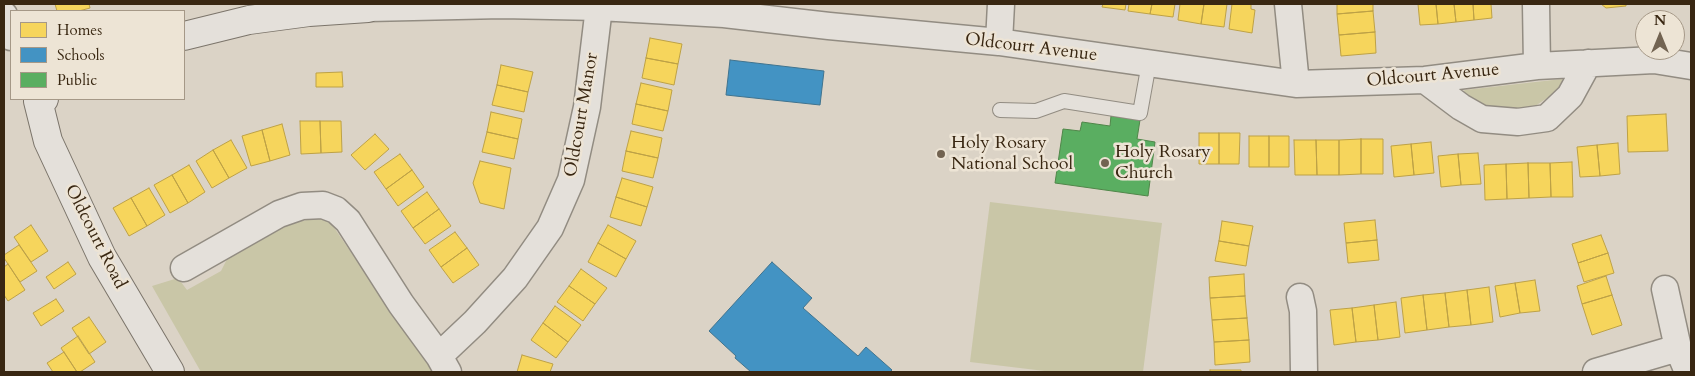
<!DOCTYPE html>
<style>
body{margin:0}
#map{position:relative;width:1695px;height:376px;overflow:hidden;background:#dbd3c6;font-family:Cardo,serif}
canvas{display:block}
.frame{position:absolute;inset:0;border:5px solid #392712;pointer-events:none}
.legend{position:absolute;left:10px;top:10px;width:175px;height:90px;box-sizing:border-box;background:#ede4d5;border:1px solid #a59887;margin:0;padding:6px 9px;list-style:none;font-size:15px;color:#392712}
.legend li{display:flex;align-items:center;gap:10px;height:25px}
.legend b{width:25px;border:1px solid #a59887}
.north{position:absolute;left:1635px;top:10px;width:50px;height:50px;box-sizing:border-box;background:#ede4d5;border:1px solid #a59887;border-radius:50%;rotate:0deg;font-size:14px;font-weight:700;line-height:20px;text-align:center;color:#392712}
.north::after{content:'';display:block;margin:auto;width:18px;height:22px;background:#726351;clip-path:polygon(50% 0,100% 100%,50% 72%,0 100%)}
</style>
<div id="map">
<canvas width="1695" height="376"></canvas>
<div class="frame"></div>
<ul class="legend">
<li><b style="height:14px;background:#f6d55c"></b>Homes</li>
<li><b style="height:14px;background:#4393c3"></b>Schools</li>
<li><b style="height:14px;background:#5aae61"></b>Public</li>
</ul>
<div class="north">N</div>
</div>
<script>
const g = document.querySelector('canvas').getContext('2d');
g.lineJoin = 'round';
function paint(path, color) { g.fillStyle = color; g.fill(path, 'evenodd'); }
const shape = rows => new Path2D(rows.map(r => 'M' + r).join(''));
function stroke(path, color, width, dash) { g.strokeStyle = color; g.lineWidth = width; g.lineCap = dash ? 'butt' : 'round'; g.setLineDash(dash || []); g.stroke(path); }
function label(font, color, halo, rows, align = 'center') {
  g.font = font + ' Cardo,serif'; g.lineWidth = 5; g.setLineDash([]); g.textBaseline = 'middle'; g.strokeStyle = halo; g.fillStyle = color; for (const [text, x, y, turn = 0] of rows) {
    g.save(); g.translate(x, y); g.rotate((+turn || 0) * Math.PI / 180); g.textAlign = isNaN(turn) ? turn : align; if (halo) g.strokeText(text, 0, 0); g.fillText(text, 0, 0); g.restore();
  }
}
const green = shape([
 [1562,79,1564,87,1535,106,1511,114,1493,111,1460,93,1465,90],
 [990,202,1162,223,1143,372,1053,372,970,362],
 [316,218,325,220,333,226,433,372,201,372,152,286,178,278,187,290,221,271,227,259,284,225]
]);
const homes = shape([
 [55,4,89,4,90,8,79,11,57,11,55,4],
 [1103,4,1126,4,1125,10,1102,7,1103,4],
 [1129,4,1152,4,1150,14,1128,11,1129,4],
 [1152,4,1175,4,1173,17,1150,14,1152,4],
 [1180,4,1204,4,1201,24,1178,20,1180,4],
 [1204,4,1227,4,1224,27,1201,24,1204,4],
 [1232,4,1251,4,1251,9,1255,10,1252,33,1229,29,1232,4],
 [1337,4,1373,4,1373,11,1337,14,1337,4],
 [1418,4,1436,4,1438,24,1420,25,1418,4],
 [1436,4,1454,4,1456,22,1438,24,1436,4],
 [1454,4,1473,4,1474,20,1456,22,1454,4],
 [1473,4,1491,4,1492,18,1474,20,1473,4],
 [1601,4,1626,4,1626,6,1606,8,1601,4],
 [1373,11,1375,32,1339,35,1337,14,1373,11],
 [1375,32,1376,53,1341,56,1339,35,1375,32],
 [650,38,682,44,678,64,646,58,650,38],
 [646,58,678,64,674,85,642,78,646,58],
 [501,65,533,72,528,92,497,85,501,65],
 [342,72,343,87,316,87,316,73,342,72],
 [641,83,672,90,668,111,636,104,641,83],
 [497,85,528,92,524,112,492,105,497,85],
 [636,104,668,111,663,131,632,124,636,104],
 [491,112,522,119,518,139,487,132,491,112],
 [1666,114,1668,151,1628,152,1627,116,1666,114],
 [300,121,320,121,321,153,301,154,300,121],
 [320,121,341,121,342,152,321,153,320,121],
 [282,124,290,155,270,161,262,130,282,124],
 [262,130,270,161,251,166,242,136,262,130],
 [631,131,662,138,658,158,626,151,631,131],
 [487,132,518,139,514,159,482,152,487,132],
 [1199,133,1219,133,1219,164,1199,164,1199,133],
 [1219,133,1240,133,1239,164,1219,164,1219,133],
 [375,134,389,149,365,170,351,155,375,134],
 [1249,136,1269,136,1269,167,1249,167,1249,136],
 [1269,136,1289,136,1289,167,1269,167,1269,136],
 [1361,139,1361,174,1339,175,1339,140,1361,139],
 [1361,139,1383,139,1383,174,1361,174,1361,139],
 [231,140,247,168,229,178,213,150,231,140],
 [1294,140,1316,140,1317,175,1295,175,1294,140],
 [1316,140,1339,140,1339,175,1317,175,1316,140],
 [1431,142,1434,173,1414,175,1411,144,1431,142],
 [1618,143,1620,174,1600,176,1597,145,1618,143],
 [1411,144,1414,175,1394,177,1391,146,1411,144],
 [1597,145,1600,176,1580,177,1577,147,1597,145],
 [213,150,229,178,212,188,196,161,213,150],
 [626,151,658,158,653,178,622,171,626,151],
 [1478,153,1481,184,1461,185,1458,154,1478,153],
 [400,154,412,170,386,189,374,172,400,154],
 [1458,154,1461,185,1441,187,1438,156,1458,154],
 [480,161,511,168,504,209,480,203,473,183,480,161],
 [1572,162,1573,197,1551,197,1550,163,1572,162],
 [1528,163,1529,198,1507,199,1506,164,1528,163],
 [1528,163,1550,163,1551,197,1529,198,1528,163],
 [1506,164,1507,199,1485,200,1484,165,1506,164],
 [189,165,205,192,188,203,172,175,189,165],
 [412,170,424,187,398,206,386,189,412,170],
 [172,175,188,203,170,213,154,185,172,175],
 [622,178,653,187,647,207,616,197,622,178],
 [149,188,165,215,147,226,131,198,149,188],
 [427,192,439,209,413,228,401,211,427,192],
 [616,197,647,207,641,226,610,217,616,197],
 [131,198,147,226,129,236,113,208,131,198],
 [439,209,451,226,425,244,413,228,439,209],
 [1375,220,1377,240,1346,243,1344,223,1375,220],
 [1222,221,1253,226,1249,246,1219,241,1222,221],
 [31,225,48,251,31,262,14,237,31,225],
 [608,225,636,241,626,259,598,243,608,225],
 [455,232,467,248,441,267,429,250,455,232],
 [1601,235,1608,253,1578,263,1572,244,1601,235],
 [1377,240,1379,260,1348,263,1346,243,1377,240],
 [1219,241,1249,246,1246,266,1215,261,1219,241],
 [598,243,626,259,616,277,588,262,598,243],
 [19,245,37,271,20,282,4,258,4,255,19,245],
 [467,248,479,265,453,283,441,267,467,248],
 [1608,253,1614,273,1584,282,1578,263,1608,253],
 [68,262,76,274,54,289,46,277,68,262],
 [8,264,25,290,8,301,4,295,4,267,8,264],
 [581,269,607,288,595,304,569,286,581,269],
 [1244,274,1245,296,1210,298,1209,277,1244,274],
 [1606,276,1612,295,1582,304,1577,286,1606,276],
 [1535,280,1540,311,1520,313,1515,283,1535,280],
 [1515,283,1520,313,1500,317,1495,286,1515,283],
 [569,286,595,304,583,321,557,302,569,286],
 [1489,287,1493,322,1471,325,1467,290,1489,287],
 [1467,290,1471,325,1449,327,1445,293,1467,290],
 [1445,293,1449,327,1427,330,1423,295,1445,293],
 [1423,295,1427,330,1405,333,1401,298,1423,295],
 [1612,295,1622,325,1592,335,1582,304,1612,295],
 [1245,296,1247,318,1212,320,1210,298,1245,296],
 [56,299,64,311,41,326,33,313,56,299],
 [1396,302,1400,337,1378,340,1374,305,1396,302],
 [1374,305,1378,340,1356,342,1352,308,1374,305],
 [555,306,581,325,568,342,543,323,555,306],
 [1352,308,1356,342,1334,345,1330,310,1352,308],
 [89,317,106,342,89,354,72,328,89,317],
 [1247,318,1249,340,1214,342,1212,320,1247,318],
 [543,323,568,342,556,358,531,340,543,323],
 [78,336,95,362,80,372,77,372,61,348,78,336],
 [1249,340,1250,362,1215,365,1214,342,1249,340],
 [64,352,77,372,53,372,47,363,64,352],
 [522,355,553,364,550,372,517,372,522,355],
 [1210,370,1241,370,1241,372,1210,372,1210,370]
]);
const schools = shape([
 [730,60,824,71,820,105,726,95,730,60],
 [772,262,812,298,803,308,858,356,866,347,892,370,890,372,751,372,735,358,736,356,709,331,772,262]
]);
const public = shape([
 [1111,116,1140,120,1137,139,1155,142,1148,196,1055,183,1063,129,1080,131,1082,122,1110,126,1111,116]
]);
const lane = shape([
 [1000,110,1036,111,1064,101,1140,113,1149,63]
]);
const street = shape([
 [1288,4,1296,84],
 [1536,4,1537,66],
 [368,8,502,5,599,7,724,14,829,26,999,42,1296,84,1425,80,1537,66,1654,60,1691,66],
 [4,15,11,37],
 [999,42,1001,4],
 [1425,80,1461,107,1482,119,1518,122,1547,118,1570,96,1588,63],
 [184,268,279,214,302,206,323,205,336,210,348,221,401,304,439,356,448,372],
 [1665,289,1678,348,1688,372],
 [1300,297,1303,311,1304,372],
 [439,356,475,322,515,278,550,228,571,180,587,107,599,7],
 [1596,372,1678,348]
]);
const secondary = shape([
 [184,36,249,20,309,12,368,8,369,4],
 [44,99,38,101,48,141,102,257,170,372]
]);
const markers = [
 [941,154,5,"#726351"],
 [1105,163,5,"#726351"]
];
const streetNames = [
 ["Oldcourt Avenue",1031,48,7],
 ["Oldcourt Avenue",1433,76,-5],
 ["Oldcourt Manor",582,115,-80],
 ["Oldcourt Road",95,237,63]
];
const poiNames = [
 ["Holy Rosary",951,144],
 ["National School",951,165],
 ["Holy Rosary",1115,153],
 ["Church",1115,174]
];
paint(green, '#c9c6a7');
paint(homes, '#f6d55c');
stroke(homes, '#bda146', 1);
paint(schools, '#4393c3');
stroke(schools, '#40738e', 1);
paint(public, '#5aae61');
stroke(public, '#508649', 1);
stroke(lane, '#928c82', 16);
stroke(street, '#928c82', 29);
stroke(secondary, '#7b746a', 30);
stroke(lane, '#e4e0da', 14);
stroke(street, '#e4e0da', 26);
stroke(secondary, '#e4e0da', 28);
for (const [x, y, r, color] of markers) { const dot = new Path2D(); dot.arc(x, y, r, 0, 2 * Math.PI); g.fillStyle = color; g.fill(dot); stroke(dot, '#ede4d5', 2); }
label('18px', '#392712', '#ede4d5', streetNames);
label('18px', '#392712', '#ede4d5', poiNames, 'left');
</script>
